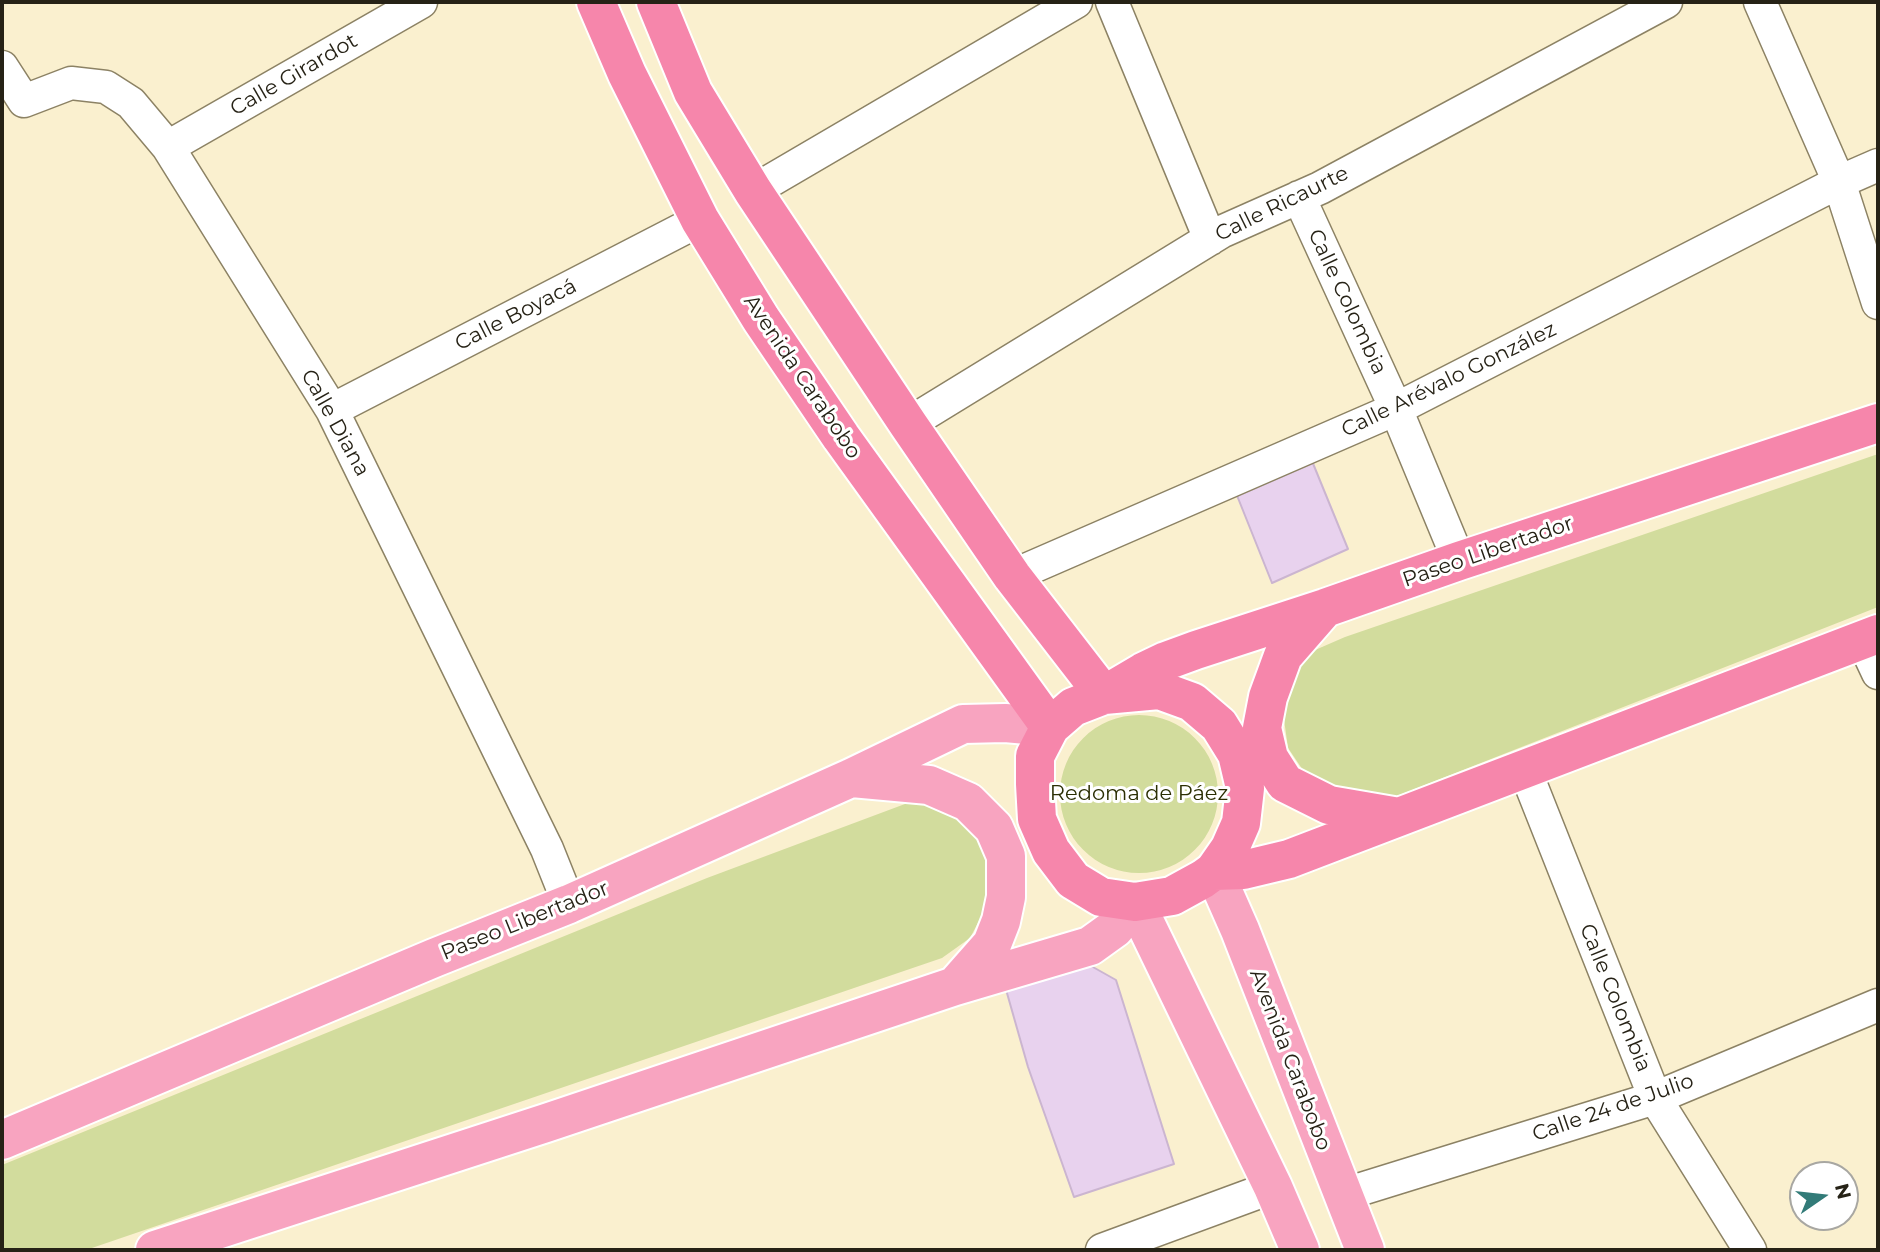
<!DOCTYPE html>
<meta charset="utf-8">
<style>
body{margin:0}
#map{position:relative;width:1880px;height:1252px;overflow:hidden;background:#faf0cf;font-family:Montserrat,sans-serif}
canvas{display:block}
.frame{position:absolute;inset:0;border:4px solid #262216;pointer-events:none}
.north{position:absolute;left:1789px;top:1161px;width:70px;height:70px;box-sizing:border-box;background:#fff;border:2px solid #a8a7a2;border-radius:50%;rotate:76deg;font-size:19px;font-weight:700;line-height:28px;text-align:center;color:#262216}
.north::after{content:'';display:block;margin:auto;width:24px;height:32px;background:#327b78;clip-path:polygon(50% 0,100% 100%,50% 72%,0 100%)}
</style>
<div id="map">
<canvas width="1880" height="1252"></canvas>
<div class="frame"></div>
<div class="north">N</div>
</div>
<script>
const g = document.querySelector('canvas').getContext('2d');
g.lineJoin = 'round';
function paint(path, color) { g.fillStyle = color; g.fill(path, 'evenodd'); }
const shape = rows => new Path2D(rows.map(r => 'M' + r).join(''));
function stroke(path, color, width, dash) { g.strokeStyle = color; g.lineWidth = width; g.lineCap = dash ? 'butt' : 'round'; g.setLineDash(dash || []); g.stroke(path); }
function label(font, color, halo, rows, align = 'center') {
  g.font = font + ' Montserrat,sans-serif'; g.lineWidth = 6; g.setLineDash([]); g.textBaseline = 'middle'; g.strokeStyle = halo; g.fillStyle = color; for (const [text, x, y, turn = 0] of rows) {
    g.save(); g.translate(x, y); g.rotate((+turn || 0) * Math.PI / 180); g.textAlign = isNaN(turn) ? turn : align; if (halo) g.strokeText(text, 0, 0); g.fillText(text, 0, 0); g.restore();
  }
}
const green = shape([
 [1878,454,1878,607,1379,803,1313,785,1288,748,1281,698,1299,657,1345,637],
 '1060 794a79 79 0 1 1 158 0a79 79 0 1 1-158 0Z',
 [921,798,949,805,978,831,991,865,990,900,970,938,942,958,86,1250,2,1250,2,1165,707,878]
]);
const building = shape([
 [1312,461,1348,549,1272,583,1234,488,1312,461],
 [1084,962,1116,980,1174,1164,1074,1197,1028,1067,1003,979,1084,962]
]);
const minor = shape([
 [1112,2,1210,239],
 [1760,2,1839,182,1878,303],
 [2,67,24,101,71,83,106,87,131,103,168,147,332,410,547,849,569,904],
 [168,147,421,2],
 [753,191,1076,2],
 [1299,197,1396,409,1459,561],
 [332,410,700,220],
 [908,424,1221,232,1320,188,1666,2],
 [1012,576,1396,409,1839,182,1878,165],
 [1863,641,1878,673],
 [1525,770,1655,1098,1750,1250],
 [1342,1195,1655,1098,1878,1005],
 [1102,1250,1273,1187]
]);
const primary = shape([
 [852,778,929,785,968,802,994,828,1006,856,1006,897,1001,921,992,944,955,986],
 [1214,871,1240,930,1365,1250],
 [2,1140,434,958,569,904,851,778,963,724,1005,723,1050,727],
 [155,1250,546,1123,955,986,1090,946,1115,928,1135,902,1273,1187,1300,1250]
]);
const trunk = shape([
 [596,2,627,74,700,220,761,319,841,437,1050,727],
 [656,2,693,92,753,191,908,424,1012,576,1104,695],
 [1324,609,1283,656,1268,697,1262,728,1269,758,1285,783,1329,805,1399,817],
 [1104,695,1159,690,1192,702,1219,725,1237,754,1245,788,1241,823,1230,848,1214,871,1203,879,1172,896,1135,902,1101,897,1073,880,1051,851,1037,819,1035,784,1035,756,1050,727,1073,707,1104,695,1143,672,1166,661,1196,650,1325,608,1459,561,1878,423],
 [1214,871,1243,870,1289,859,1878,634]
]);
const streetNames = [
 ["Calle Girardot",294,75,-30],
 ["Calle Ricaurte",1282,204,-26],
 ["Calle Colombia",1347,302,65],
 ["Calle Boyacá",516,315,-27],
 ["Avenida Carabobo",802,377,56],
 ["Calle Arévalo González",1449,380,-26],
 ["Calle Diana",335,423,61],
 ["Paseo Libertador",1488,552,-19],
 ["Paseo Libertador",525,921,-22],
 ["Calle Colombia",1615,998,68],
 ["Avenida Carabobo",1290,1060,69],
 ["Calle 24 de Julio",1613,1108,-19]
];
const parkNames = [
 ["Redoma de Páez",1139,794]
];
paint(green, '#d2dc9d');
paint(building, '#e8d2ee');
stroke(building, '#cbb5d0', 2);
stroke(minor, '#8c8264', 35);
stroke(primary, '#fff', 42);
stroke(trunk, '#fff', 42);
stroke(minor, '#fff', 32);
stroke(primary, '#f8a4c0', 38);
stroke(trunk, '#f686ab', 38);
label('21px', '#262216', '#fff', streetNames);
label('21px', '#2b2f03', '#fff', parkNames);
</script>
